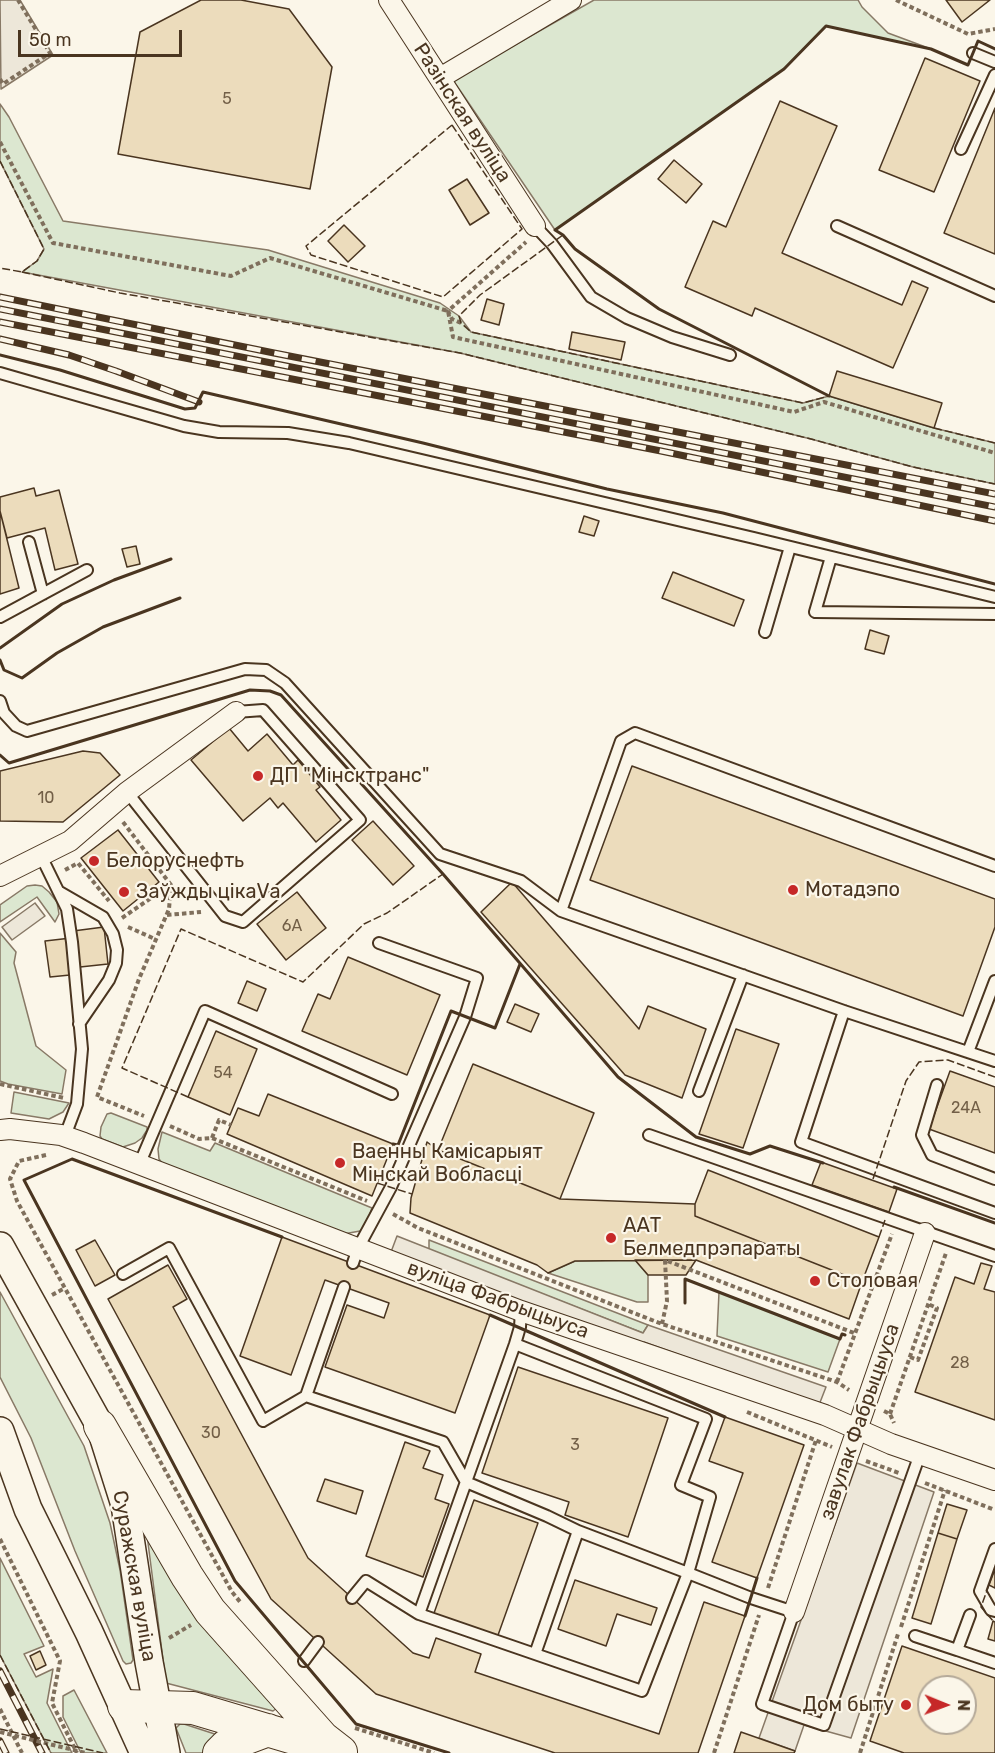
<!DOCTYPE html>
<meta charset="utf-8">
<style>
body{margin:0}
#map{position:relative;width:995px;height:1753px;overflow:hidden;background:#fbf6e9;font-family:Rubik,sans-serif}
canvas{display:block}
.north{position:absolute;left:917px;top:1675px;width:60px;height:60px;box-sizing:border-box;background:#fbf6e9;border:2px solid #b4a999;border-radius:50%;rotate:91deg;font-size:16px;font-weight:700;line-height:24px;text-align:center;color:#4a3520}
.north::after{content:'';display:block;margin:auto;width:21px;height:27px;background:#c62828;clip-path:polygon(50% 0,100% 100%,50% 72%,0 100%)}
.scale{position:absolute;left:18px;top:30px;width:164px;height:27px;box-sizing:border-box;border:3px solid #4a3520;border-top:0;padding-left:8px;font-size:18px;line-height:21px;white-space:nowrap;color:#4a3520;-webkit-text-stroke:4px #fbf6e9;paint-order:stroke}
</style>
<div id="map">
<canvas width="995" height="1753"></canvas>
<div class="north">N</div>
<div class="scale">50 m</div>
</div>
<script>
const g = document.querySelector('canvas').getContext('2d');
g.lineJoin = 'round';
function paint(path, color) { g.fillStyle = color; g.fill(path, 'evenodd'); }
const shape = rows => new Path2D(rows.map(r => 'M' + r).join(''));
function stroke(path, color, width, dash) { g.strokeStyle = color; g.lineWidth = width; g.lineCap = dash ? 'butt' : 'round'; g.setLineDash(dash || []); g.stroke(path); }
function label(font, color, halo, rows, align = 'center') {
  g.font = font + ' Rubik,sans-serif'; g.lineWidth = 4.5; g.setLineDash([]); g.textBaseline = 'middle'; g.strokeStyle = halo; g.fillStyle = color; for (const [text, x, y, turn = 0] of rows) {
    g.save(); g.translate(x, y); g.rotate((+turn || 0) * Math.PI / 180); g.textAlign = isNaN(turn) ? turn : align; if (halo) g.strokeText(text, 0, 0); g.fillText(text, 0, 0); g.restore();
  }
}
const green = shape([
 [594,0,858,0,862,7,888,33,931,49,826,26,784,69,555,230,453,80,594,0],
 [0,104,9,117,63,221,268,250,440,303,459,316,471,332,803,403,829,396,934,428,995,443,995,484,913,467,811,439,460,353,22,272,37,261,44,249,0,161,0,104],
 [35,885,42,886,49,892,57,902,59,914,55,922,37,897,0,922,0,905,27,886,35,885],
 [0,933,16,952,14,963,36,1046,66,1070,62,1094,8,1084,0,1081,0,933],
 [14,1092,69,1103,63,1112,49,1119,11,1113,14,1092],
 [111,1113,147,1127,147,1130,142,1138,135,1143,123,1147,102,1139,100,1136,101,1127,107,1114,111,1113],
 [162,1132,210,1151,215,1143,372,1208,366,1225,360,1231,338,1235,163,1164,159,1159,158,1149,162,1132],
 [429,1240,648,1325,643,1333,429,1250,429,1240],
 [635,1260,648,1275,648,1302,637,1302,548,1273,575,1261,635,1260],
 [0,1292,84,1446,110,1523,120,1570,133,1660,131,1663,126,1664,123,1661,75,1551,31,1438,0,1377,0,1292],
 [719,1292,840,1339,828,1372,717,1336,719,1292],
 [147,1535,277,1708,273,1711,166,1683,147,1535],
 [0,1558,44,1646,24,1654,36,1677,53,1669,47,1703,72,1753,51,1753,0,1655,0,1558],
 [74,1690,107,1753,81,1753,63,1717,63,1696,74,1690],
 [180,1724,184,1724,224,1737,206,1753,186,1753,176,1728,180,1724]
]);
const parking = shape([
 [0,0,20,0,53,55,1,89,0,0],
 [35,903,45,916,12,940,2,927,35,903],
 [397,1236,643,1333,648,1325,826,1387,819,1405,644,1342,641,1346,391,1252,397,1236],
 [857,1463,934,1492,851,1738,804,1725,795,1751,759,1738,857,1463]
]);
const building = shape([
 [201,0,241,0,289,9,332,67,310,189,118,154,140,32,201,0],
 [946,0,990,0,962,22,946,0],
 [925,58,980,81,934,192,879,170,925,58],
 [780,101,837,126,782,253,902,305,912,281,928,288,893,368,755,308,752,316,685,287,713,221,726,227,780,101],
 [995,108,995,254,944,233,995,108],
 [674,160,702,184,686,203,658,179,674,160],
 [467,179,489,213,470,225,449,190,467,179],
 [344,225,365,246,348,262,328,241,344,225],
 [487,299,504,304,499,325,481,320,487,299],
 [572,332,625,342,621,360,569,349,572,332],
 [837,371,942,403,934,428,829,396,837,371],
 [34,488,36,496,59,490,78,564,55,570,45,528,7,538,0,511,0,497,34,488],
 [0,511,19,588,0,594,0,511],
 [584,516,599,521,594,536,579,532,584,516],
 [136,546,140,564,127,567,122,549,136,546],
 [673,572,744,600,734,626,662,598,673,572],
 [870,630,889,636,884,654,865,649,870,630],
 [229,728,248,751,267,734,293,765,298,760,320,787,316,790,341,820,316,842,283,803,278,808,270,798,243,821,191,760,229,728],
 [83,751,100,753,120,775,63,822,0,821,0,771,83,751],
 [632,766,995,899,995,927,963,1016,590,880,632,766],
 [373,821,414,866,393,885,352,840,373,821],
 [118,830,159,882,123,911,81,858,118,830],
 [512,882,639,1029,648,1006,706,1029,682,1098,625,1075,481,912,512,882],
 [297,892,326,928,286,960,257,924,297,892],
 [104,927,108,964,80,967,80,974,50,977,45,941,71,938,73,931,104,927],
 [348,957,440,995,407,1075,302,1031,318,994,330,999,348,957],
 [247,981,266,989,257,1011,238,1003,247,981],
 [515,1004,539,1014,531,1032,507,1022,515,1004],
 [736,1029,779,1044,743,1148,699,1134,736,1029],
 [216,1031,257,1049,230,1115,188,1097,216,1031],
 [473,1064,594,1113,560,1199,438,1150,473,1064],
 [950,1071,995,1087,995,1153,929,1129,950,1071],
 [268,1094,393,1144,372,1196,227,1134,238,1108,259,1116,268,1094],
 [427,1142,438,1150,560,1199,695,1204,695,1216,862,1282,849,1319,696,1260,575,1261,548,1273,537,1265,410,1213,411,1198,427,1142],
 [821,1162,897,1189,889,1212,812,1185,821,1162],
 [708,1170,879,1237,862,1282,695,1216,695,1204,708,1170],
 [282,1237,490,1315,455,1413,325,1367,347,1305,384,1318,389,1303,325,1280,291,1375,240,1356,282,1237],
 [95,1240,115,1275,95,1286,76,1250,95,1240],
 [635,1260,696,1260,686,1275,648,1275,635,1260],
 [981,1263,992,1266,984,1289,995,1292,995,1420,915,1392,955,1277,974,1284,981,1263],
 [168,1265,187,1299,173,1307,308,1558,413,1653,429,1658,436,1638,481,1654,475,1672,659,1734,704,1602,745,1616,698,1753,555,1753,376,1694,271,1599,108,1299,168,1265],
 [518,1367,668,1418,628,1537,565,1515,569,1502,482,1473,518,1367],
 [725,1417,804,1445,757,1578,712,1562,743,1473,709,1461,725,1417],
 [405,1442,430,1451,423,1468,443,1475,435,1499,449,1504,423,1577,366,1556,405,1442],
 [325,1479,363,1491,356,1514,317,1501,325,1479],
 [474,1500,538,1523,497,1638,433,1616,474,1500],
 [947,1504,967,1510,957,1539,938,1533,947,1504],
 [938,1533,957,1539,931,1624,912,1618,938,1533],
 [995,1569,995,1588,989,1585,995,1569],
 [575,1580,657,1608,651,1625,617,1614,606,1646,558,1629,575,1580],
 [993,1621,995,1622,995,1641,988,1639,993,1621],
 [902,1646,995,1678,995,1753,904,1753,870,1741,902,1646],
 [929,1687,965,1687,965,1723,929,1723,929,1687],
 [40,1651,46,1665,36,1670,30,1656,40,1651],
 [741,1732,795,1751,794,1753,734,1753,741,1732]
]);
const path = shape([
 [896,0,968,34,995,29],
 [0,79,3,84,50,53,18,0],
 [0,142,53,243,231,276,270,258,448,311,453,337,794,412,824,402,995,453],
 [461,323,452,319,448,311,526,242],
 [123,822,171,885,169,909,139,979,97,1097,144,1116],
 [65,870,78,863,109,901],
 [167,915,201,912],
 [122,918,170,885],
 [128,927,155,939],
 [0,1084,64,1098],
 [170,1126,199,1139,212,1138,367,1201],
 [212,1138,219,1120,231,1125],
 [46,1155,19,1161,10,1179,17,1201,232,1592,241,1603],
 [393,1214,418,1228,662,1324,837,1382,849,1390],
 [52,1295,65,1288],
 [662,1324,667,1301,665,1260,854,1333],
 [910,1357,918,1360,937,1308,928,1304],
 [837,1382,892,1234],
 [884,1411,890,1414,894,1423],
 [747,1412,832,1447],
 [890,1414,946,1253],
 [866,1461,899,1473],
 [925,1483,995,1510],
 [0,1539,60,1661,52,1703,77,1753],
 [768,1588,816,1440],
 [901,1627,945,1490],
 [169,1638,191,1625],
 [0,1709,22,1753],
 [355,1728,434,1753],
 [714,1753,759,1615],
 [860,1753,898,1634]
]);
const lane = shape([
 [973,53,995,62],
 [961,149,995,75],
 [535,226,552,244,591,297,627,318,672,337,730,355],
 [837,226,995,296],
 [0,373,184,426,219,432,288,433,349,443,754,538,995,597],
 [29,542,43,594],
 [831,557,815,612,995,614],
 [0,617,87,570],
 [765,632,790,547],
 [0,701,4,713,16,726,27,731,245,669,266,670,285,683,440,854,521,881,561,911,844,1011,995,1061],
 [127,792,225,916,243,922,360,820,263,710,236,712],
 [41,856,67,909,72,942,82,1049,77,1104,65,1136],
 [58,891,103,917,113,934,117,950,116,963,109,980,79,1024],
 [561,911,621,741,635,733,995,866],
 [844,1011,801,1142,995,1213],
 [968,1052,995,981],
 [937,1085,922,1135,932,1155,995,1179],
 [699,1091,743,975],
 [649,1135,995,1256],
 [139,1165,205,1011,392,1094],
 [353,1263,358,1248,391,1187,465,1017,477,978,379,943],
 [123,1274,169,1248,263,1421,306,1396,344,1287],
 [521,1311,520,1327,515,1344,419,1614,535,1654],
 [515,1344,706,1419,681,1485,710,1497,688,1573,642,1691,535,1654,578,1531,688,1573,751,1598,794,1612,762,1704,824,1725,920,1454],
 [306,1396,443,1442,466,1482,547,1516,578,1531],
 [995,1549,980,1591,991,1610,995,1611],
 [352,1598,366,1581,419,1614],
 [970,1615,957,1650,995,1663],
 [915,1636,957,1650],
 [304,1661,318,1642]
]);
const street = shape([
 [389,0,535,226],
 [440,78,571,0],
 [0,876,70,841,127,792,236,712],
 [0,1130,10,1129,61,1135,84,1143,521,1311,825,1415,891,1444,995,1480],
 [794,1612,925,1233]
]);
const secondary = shape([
 [0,1246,100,1426,125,1505,149,1662,166,1753],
 [0,1431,28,1509,89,1632,144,1753]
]);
const primary = shape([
 [100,1426,187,1576,210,1611,323,1738,341,1752],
 [124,1706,193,1708,334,1750],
 [219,1753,226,1746,268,1730]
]);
const rail = shape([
 [0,297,274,353,995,494],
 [0,309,995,507],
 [0,322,661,451,995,521],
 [0,339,69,355,116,371,199,402],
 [0,1671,42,1753],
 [0,1741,6,1753]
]);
const pathBridge = shape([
 [0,1732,86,1753]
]);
const fence = shape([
 [452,125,522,229,443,297,311,255,306,246,452,125],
 [0,161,44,249,37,261,22,272,0,268],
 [563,235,480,295,459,316,461,323,471,332,803,403,829,396],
 [22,272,120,293,460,353,811,439,913,467,995,484],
 [934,428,995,443],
 [188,1097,122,1068,181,929,303,982,364,924,387,913,443,874],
 [873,1179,906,1081,919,1062,948,1060,995,1077],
 [377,1183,412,1194],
 [879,1237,885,1220],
 [989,1585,981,1607,993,1621],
 [0,1655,51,1753],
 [0,1729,103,1753]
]);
const wall = shape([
 [0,355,60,370,185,409,195,408,203,392,423,443,607,489,723,513,995,584],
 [829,396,659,309,575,249,563,235,555,230,784,69,826,26,931,49,968,65,978,41,995,49],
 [0,648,62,604,114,580,171,559],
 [0,660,4,670,22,678,57,653,103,627,180,598],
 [0,755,9,763,250,690,270,691,281,695,443,874,618,1077,696,1137,750,1154,770,1146,823,1163],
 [393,1144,398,1145,451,1011,495,1028,520,964],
 [894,1187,995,1223],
 [282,1237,72,1159,24,1180,235,1581,356,1724,449,1753],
 [685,1303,685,1279,840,1339,842,1334,845,1335],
 [490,1315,725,1417],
 [745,1616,757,1578]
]);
const markers = [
 [258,776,6,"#c62828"],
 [94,861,6,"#c62828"],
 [793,890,6,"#c62828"],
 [124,892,6,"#c62828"],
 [340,1163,6,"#c62828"],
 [611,1238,6,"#c62828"],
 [815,1281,6,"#c62828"],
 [906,1705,6,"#c62828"]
];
const numberNames = [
 ["5",227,99],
 ["10",46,798],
 ["6А",292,926],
 ["54",223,1073],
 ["24А",966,1108],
 ["28",960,1363],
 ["30",211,1433],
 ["3",575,1445]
];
const streetNames = [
 ["Разінская вуліца",462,113,57],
 ["вуліца Фабрыцыуса",498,1300,20],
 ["завулак Фабрыцыуса",860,1422,-71],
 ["Суражская вуліца",134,1576,80]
];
const poiNames = [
 ["ДП \"Мінсктранс\"",270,776],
 ["Белоруснефть",106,861],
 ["Мотадэпо",805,890],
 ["Заўжды цікаVа",136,892],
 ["Ваенны Камісарыят",352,1152],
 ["Мінскай Вобласці",352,1175],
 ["ААТ",623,1226],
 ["Белмедпрэпараты",623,1249],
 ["Столовая",827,1281],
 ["Дом быту",894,1705,"right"]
];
paint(green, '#dce7d0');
stroke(green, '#887966', 1.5);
paint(parking, '#ede7d9');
stroke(parking, '#887966', 1.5);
paint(building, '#ecdcbc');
stroke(building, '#4a3520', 1.5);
stroke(lane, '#4a3520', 14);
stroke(street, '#4a3520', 22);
stroke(secondary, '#4a3520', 30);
stroke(primary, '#4a3520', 34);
stroke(path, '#7f6f5c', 4, [4.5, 3]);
stroke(lane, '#fbf6e9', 10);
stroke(street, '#fbf6e9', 20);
stroke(secondary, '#fbf6e9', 27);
stroke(primary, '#fbf6e9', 32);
stroke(rail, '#4a3520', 7);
stroke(rail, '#fbf6e9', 4.5, [14]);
stroke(pathBridge, '#7f6f5c', 4, [4.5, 3]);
stroke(fence, '#4a3520', 1.5, [8, 3]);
stroke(wall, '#4a3520', 3);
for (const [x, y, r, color] of markers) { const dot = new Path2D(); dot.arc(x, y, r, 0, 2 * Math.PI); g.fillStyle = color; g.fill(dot); stroke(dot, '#fbf6e9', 2); }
label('16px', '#725f47', null, numberNames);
label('20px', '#4a3520', '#fbf6e9', streetNames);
label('20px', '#4a3520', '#fbf6e9', poiNames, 'left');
</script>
